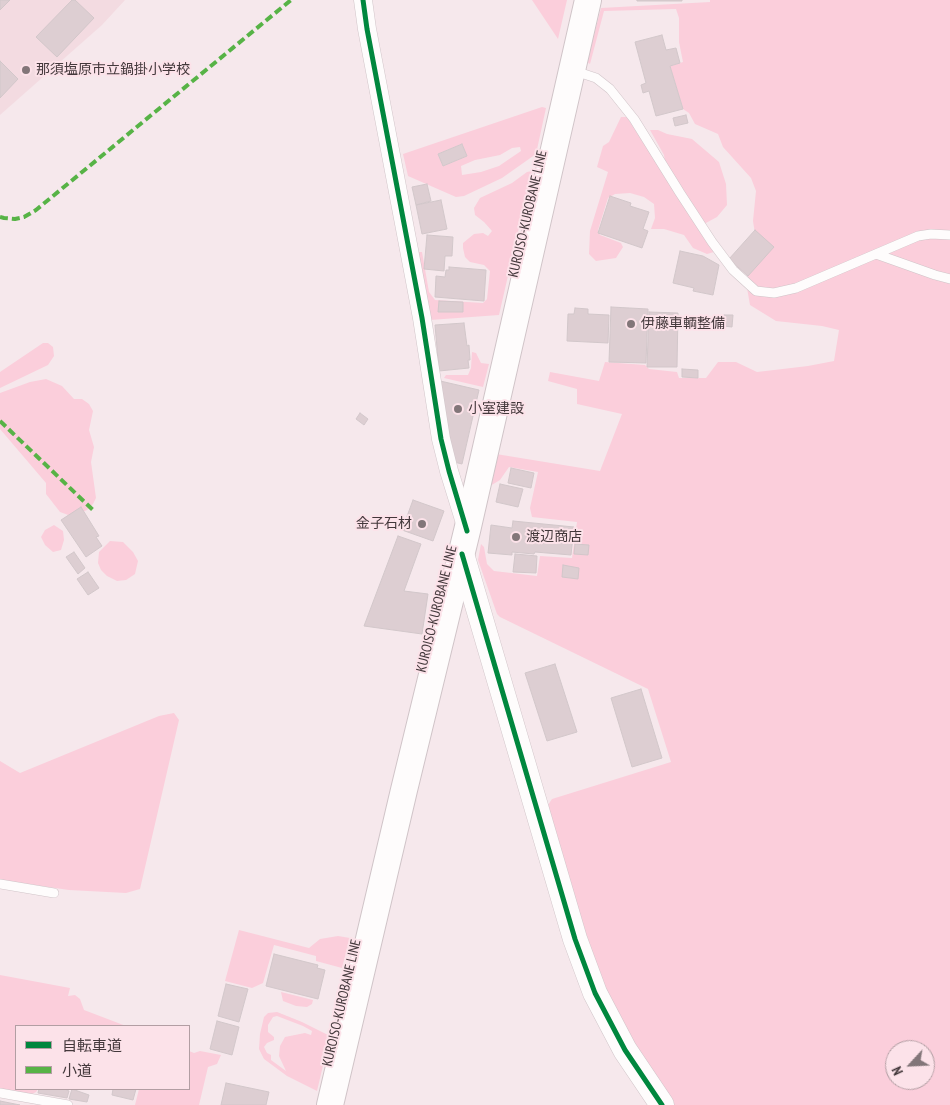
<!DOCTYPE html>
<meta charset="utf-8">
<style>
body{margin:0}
#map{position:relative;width:950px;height:1105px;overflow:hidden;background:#f6e8ec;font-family:"PT Sans Narrow","Noto Sans JP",sans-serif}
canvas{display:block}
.legend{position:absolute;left:15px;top:1025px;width:175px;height:65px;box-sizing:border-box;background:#fce2e9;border:1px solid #b29ea3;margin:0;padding:6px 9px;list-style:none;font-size:15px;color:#43383b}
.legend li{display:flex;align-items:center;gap:10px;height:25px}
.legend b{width:25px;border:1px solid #b29ea3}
.north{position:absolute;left:885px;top:1040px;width:50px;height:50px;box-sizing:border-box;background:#fce2e9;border:1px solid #b29ea3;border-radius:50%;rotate:245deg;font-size:14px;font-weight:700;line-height:20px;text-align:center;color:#43383b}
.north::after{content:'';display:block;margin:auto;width:18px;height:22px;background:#827679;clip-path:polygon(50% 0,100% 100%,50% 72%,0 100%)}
</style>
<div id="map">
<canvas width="950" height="1105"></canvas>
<ul class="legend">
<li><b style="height:6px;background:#00873e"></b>自転車道</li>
<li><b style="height:6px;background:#57b346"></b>小道</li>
</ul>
<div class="north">N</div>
</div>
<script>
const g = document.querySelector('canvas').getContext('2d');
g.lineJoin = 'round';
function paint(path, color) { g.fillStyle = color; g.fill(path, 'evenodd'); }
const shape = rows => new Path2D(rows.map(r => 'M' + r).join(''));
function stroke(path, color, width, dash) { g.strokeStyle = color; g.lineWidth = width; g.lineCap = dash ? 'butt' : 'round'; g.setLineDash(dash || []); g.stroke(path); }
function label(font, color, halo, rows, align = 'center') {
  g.font = font + ' "PT Sans Narrow","Noto Sans JP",sans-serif'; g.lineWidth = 4; g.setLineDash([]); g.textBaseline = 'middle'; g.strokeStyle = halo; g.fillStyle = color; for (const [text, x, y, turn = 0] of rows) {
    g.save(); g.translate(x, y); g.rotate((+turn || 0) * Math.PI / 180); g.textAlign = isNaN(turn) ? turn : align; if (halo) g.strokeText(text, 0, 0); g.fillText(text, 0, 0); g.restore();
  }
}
const built = shape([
 [0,0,125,0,102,25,0,115]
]);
const green = shape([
 [532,0,567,0,558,39],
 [710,0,950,0,950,1105,672,1105,601,989,548,805,552,799,671,762,648,689,500,617,497,614,478,560,481,544,484,547,487,564,494,571,537,576,540,556,572,558,577,522,532,517,530,508,538,472,509,467,500,480,490,486,496,454,600,471,622,414,577,404,577,389,548,381,550,372,599,381,605,362,645,365,649,369,677,372,679,378,706,378,718,362,736,362,757,372,808,366,834,361,839,330,822,326,776,321,750,305,747,288,748,269,757,246,753,221,756,191,751,178,723,147,718,134,695,124,689,113,683,109,670,66,683,62,679,42,679,18,676,9,604,11,590,64,587,62,601,8,710,2],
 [895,1050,925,1050,925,1080,895,1080],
 [542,107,546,108,536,154,502,178,464,196,456,197,408,176,403,154],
 [462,144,467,156,443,166,438,154],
 [520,147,521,151,499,166,481,172,462,175,461,166,475,160,500,155,512,148],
 [621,117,627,117,660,169,665,162,664,155,650,130,658,130,667,134,692,139,719,162,726,184,727,205,717,217,704,224,714,252,707,254,693,248,684,235,664,229,651,229,655,218,654,204,644,197,630,193,615,194,608,198,598,230,600,235,621,243,623,247,616,258,596,261,589,254,590,231,608,172,597,167,603,146,609,142],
 [532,171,499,315,430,320,418,252,422,252,429,292,435,300,483,303,487,299,490,271,484,265,470,262,465,257,463,248,463,243,474,234,483,233,488,236,492,231,484,222,475,215,474,208,480,198,512,183,527,172],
 [43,343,48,343,53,347,54,356,48,365,0,388,0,372],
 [472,352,476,353,481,363,489,364,483,387,444,378,446,375,468,375,471,368],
 [46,379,62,386,74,399,82,399,89,404,93,411,89,430,94,447,91,462,96,498,93,504,87,510,78,514,71,516,60,512,46,494,46,483,0,429,0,393,30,382],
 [54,525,63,531,64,540,61,550,53,552,45,545,41,537,45,530],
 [110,541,123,542,133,552,138,561,135,574,126,580,117,581,107,576,101,570,98,563,99,552],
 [174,713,179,720,140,889,126,893,69,890,0,880,0,761,20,773,159,716],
 [239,930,309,948,320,939,338,936,350,938,342,968,316,961,316,956,274,945,263,983,252,988,225,981],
 [0,975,70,988,68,996,75,995,80,999,84,1010,126,1026,16,1026,16,1089,38,1089,36,1092,32,1094,6,1090,0,1092],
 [281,992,313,1000,312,1004,307,1007,296,1006,283,1001],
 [277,1012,302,1022,330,1036,317,1091,287,1076,264,1059,259,1049,260,1034,264,1017,268,1013],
 [277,1016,303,1026,312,1031,311,1035,305,1033,285,1037,280,1046,279,1056,286,1071,271,1060,271,1055,267,1053,264,1047,267,1043,274,1040,274,1037,268,1032,268,1025,273,1017],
 [189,1051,194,1053,200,1051,221,1055,217,1064,208,1067,199,1105,135,1105,139,1089,189,1089]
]);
const building = shape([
 [0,0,10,0,0,10,0,0],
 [72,0,75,0,94,18,57,57,36,37,72,0],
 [637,0,682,0,682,1,637,1,637,0],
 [662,35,666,50,676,48,680,63,670,66,683,109,656,116,649,91,643,93,641,85,646,83,635,42,662,35],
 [0,61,18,79,0,98,0,61],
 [686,115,688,123,675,126,673,118,686,115],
 [462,144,467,156,443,166,438,154,462,144],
 [427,184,431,201,416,205,412,187,427,184],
 [610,196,631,203,630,206,649,212,643,229,648,231,642,248,598,233,610,196],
 [441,200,447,229,422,234,416,205,441,200],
 [755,230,774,247,748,276,729,259,755,230],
 [427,235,453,237,452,256,445,256,444,271,424,269,427,235],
 [680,251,703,256,719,265,713,295,693,291,694,288,673,283,680,251],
 [449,267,486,270,484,301,435,297,436,276,445,277,446,270,449,270,449,267],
 [439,301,463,302,463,312,438,312,439,301],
 [611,307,648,309,646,363,609,362,611,307],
 [575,308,588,309,588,314,609,315,608,343,567,341,568,314,574,314,575,308],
 [649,312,678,313,677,367,647,367,649,312],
 [724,315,733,315,732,327,723,326,724,315],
 [464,323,467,346,469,345,470,360,468,360,469,368,439,371,435,325,464,323],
 [682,369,698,370,698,378,682,377,682,369],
 [436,380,479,390,462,464,450,461,436,380],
 [360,413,368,419,364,425,356,419,360,413],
 [511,468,534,473,531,488,508,483,511,468],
 [500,484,523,489,518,507,496,502,500,484],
 [413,500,444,511,433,541,402,530,413,500],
 [81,507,99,536,96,537,102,546,86,557,61,520,81,507],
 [513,521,574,527,571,555,535,552,534,554,512,552,512,555,488,553,491,525,512,528,513,521],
 [398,536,421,544,404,591,428,594,422,634,364,626,398,536],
 [575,544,589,545,588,555,574,554,575,544],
 [74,552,85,568,78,574,66,557,74,552],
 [515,554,537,556,536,573,513,572,515,554],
 [563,565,579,568,578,579,562,577,563,565],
 [88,572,99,588,88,595,77,579,88,572],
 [555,664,577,732,547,741,525,673,555,664],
 [641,689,662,758,632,767,611,698,641,689],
 [274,954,318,965,317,968,325,970,318,999,266,986,274,954],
 [226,984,248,989,239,1022,218,1016,226,984],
 [217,1021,239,1027,232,1055,210,1049,217,1021],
 [226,1083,269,1092,266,1105,221,1105,226,1083],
 [39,1089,65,1089,69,1091,67,1098,38,1093,39,1089],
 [72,1089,89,1095,87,1102,69,1099,72,1089],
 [113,1089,136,1089,133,1100,112,1095,113,1089],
 [0,1101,20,1105,0,1105,0,1101]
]);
const lane = shape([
 [575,71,596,78,610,89,634,119,680,193,712,242,733,270,756,291,774,293,796,288,918,236,931,234,950,235],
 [876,254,935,275,950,279],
 [0,884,54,893],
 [0,1093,68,1105]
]);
const street = shape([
 [363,0,367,29,422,318,441,439,449,471,466,526]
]);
const secondary = shape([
 [462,554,575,939,595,993,625,1050,662,1105]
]);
const primary = shape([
 [330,1105,404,790,467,531,588,0]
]);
const quiet = shape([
 [0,217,4,218,15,219,24,217,36,210,291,0],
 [0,421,94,511]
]);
const cycleway = shape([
 [363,0,367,29,422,318,441,439,449,471,467,531],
 [462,554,575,939,595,993,625,1050,662,1105]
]);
const markers = [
 [26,70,5,"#827679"],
 [631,324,5,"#827679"],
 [458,409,5,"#827679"],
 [422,524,5,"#827679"],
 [516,537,5,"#827679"]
];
const poiNames = [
 ["那須塩原市立鍋掛小学校",36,70],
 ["伊藤車輌整備",641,324],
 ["小室建設",468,409],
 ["金子石材",412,524,"right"],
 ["渡辺商店",526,537]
];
const streetNames = [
 ["KUROISO-KUROBANE LINE",528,214,-77],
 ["KUROISO-KUROBANE LINE",437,609,-76],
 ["KUROISO-KUROBANE LINE",342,1003,-77]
];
paint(built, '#f3dbe1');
paint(green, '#fbcedb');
paint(building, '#ddced2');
stroke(building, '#d2c7ca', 1);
stroke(lane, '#d0c4c8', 10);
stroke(street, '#d0c4c8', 19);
stroke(secondary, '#d0c4c8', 25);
stroke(primary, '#d0c4c8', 28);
stroke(lane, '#fefcfc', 9);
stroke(street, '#fefcfc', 18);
stroke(secondary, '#fefcfc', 24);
stroke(primary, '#fefcfc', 26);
stroke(quiet, '#57b346', 4, [8, 4]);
stroke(cycleway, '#00873e', 5);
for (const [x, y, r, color] of markers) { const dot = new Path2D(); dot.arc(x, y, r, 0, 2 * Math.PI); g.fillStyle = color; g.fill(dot); stroke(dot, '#fce2e9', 2); }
label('14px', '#43383b', '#fce2e9', poiNames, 'left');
label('14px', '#43383b', '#fce2e9', streetNames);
</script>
